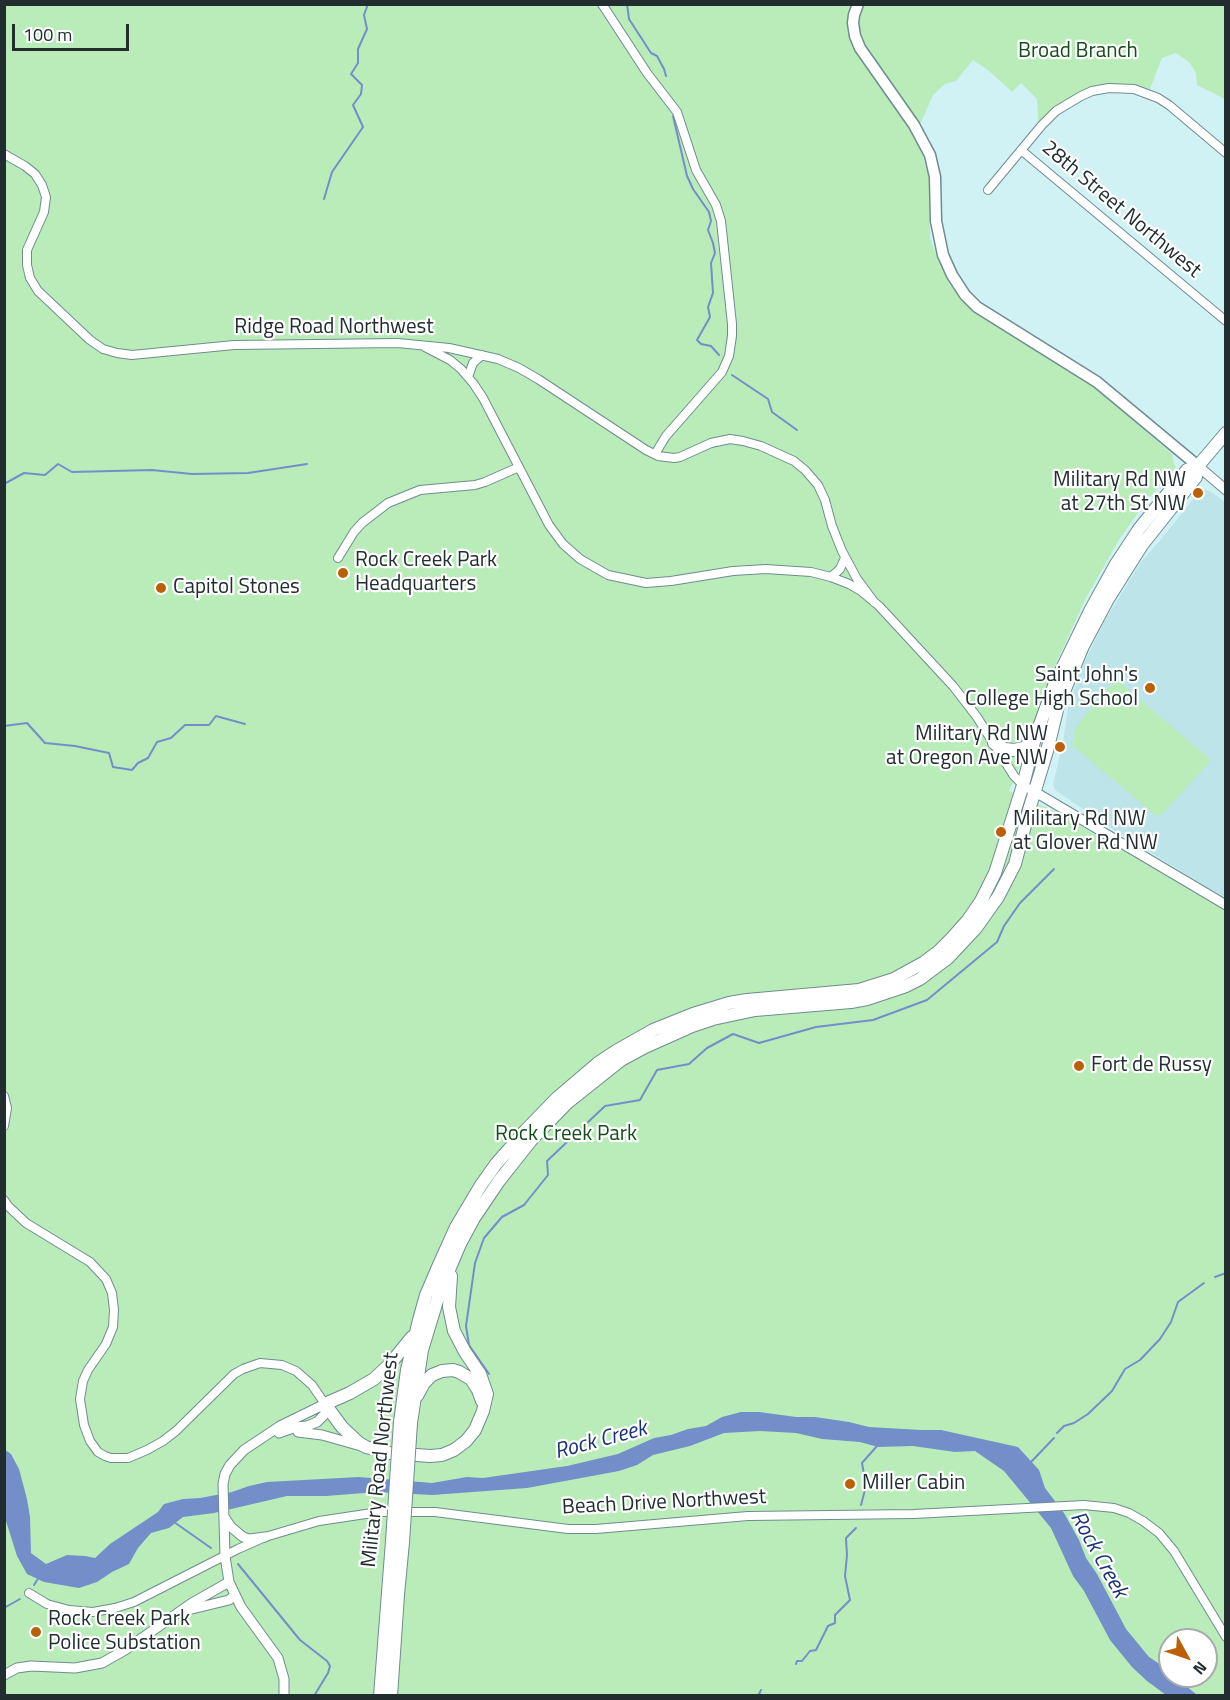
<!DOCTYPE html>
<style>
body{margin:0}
#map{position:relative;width:1230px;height:1700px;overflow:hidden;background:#d1f2f5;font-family:"Titillium Web",sans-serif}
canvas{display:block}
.frame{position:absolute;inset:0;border:6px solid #212d2f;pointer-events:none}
.north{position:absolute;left:1158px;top:1628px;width:60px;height:60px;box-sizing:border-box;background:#fff;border:2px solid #a6abac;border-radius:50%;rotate:130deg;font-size:16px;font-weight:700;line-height:24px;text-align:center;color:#212d2f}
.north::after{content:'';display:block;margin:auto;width:21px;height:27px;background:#bc6008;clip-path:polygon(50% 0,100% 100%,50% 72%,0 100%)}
.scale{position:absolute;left:12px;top:24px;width:117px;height:27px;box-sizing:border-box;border:3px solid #212d2f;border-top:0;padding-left:8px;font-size:18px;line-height:21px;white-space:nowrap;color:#212d2f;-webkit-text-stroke:4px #fff;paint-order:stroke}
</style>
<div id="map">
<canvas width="1230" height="1700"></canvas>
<div class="frame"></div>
<div class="north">N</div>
<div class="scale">100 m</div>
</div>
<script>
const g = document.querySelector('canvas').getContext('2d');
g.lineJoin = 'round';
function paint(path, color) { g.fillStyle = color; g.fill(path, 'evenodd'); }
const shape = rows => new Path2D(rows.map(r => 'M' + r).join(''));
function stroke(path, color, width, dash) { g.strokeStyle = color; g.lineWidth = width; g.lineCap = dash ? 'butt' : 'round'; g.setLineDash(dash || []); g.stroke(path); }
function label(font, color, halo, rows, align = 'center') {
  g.font = font + ' "Titillium Web",sans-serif'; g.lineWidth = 4.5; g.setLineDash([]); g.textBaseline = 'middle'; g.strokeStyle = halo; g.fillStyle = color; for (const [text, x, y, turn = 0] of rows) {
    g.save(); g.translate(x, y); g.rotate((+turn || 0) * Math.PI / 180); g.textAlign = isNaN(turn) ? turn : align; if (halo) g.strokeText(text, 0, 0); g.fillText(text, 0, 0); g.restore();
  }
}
const built = shape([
 [1204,489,1213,493,1226,503,1225,897,1211,890,1111,828,1055,790,1053,784,1063,743,1068,708,1082,667,1104,622,1141,562,1162,538,1199,492]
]);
const green = shape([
 [4,5,852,5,850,8,847,26,848,33,856,53,884,91,920,145,929,179,930,238,940,265,950,285,964,302,978,315,1093,385,1172,454,1174,464,1176,467,1144,504,1119,540,1086,598,1052,672,1026,745,1020,766,1009,791,1061,814,1097,836,1129,853,1225,909,1225,1695,5,1695],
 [1170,1640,1206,1640,1206,1676,1170,1676],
 [862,5,1225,5,1225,99,1197,85,1196,73,1190,63,1176,53,1162,58,1150,89,1148,89,1145,96,1118,91,1103,92,1087,98,1077,99,1067,105,1039,133,1037,99,1021,83,1012,92,989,71,973,60,956,81,945,84,933,95,919,127,873,66,855,27],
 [1116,679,1211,760,1164,812,1156,816,1072,745,1076,727]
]);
const water = shape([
 [741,1412,759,1412,796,1417,815,1417,849,1422,869,1427,921,1430,941,1430,1018,1447,1039,1470,1045,1488,1064,1513,1079,1540,1086,1558,1097,1574,1126,1629,1149,1657,1170,1671,1170,1676,1174,1676,1197,1695,1166,1695,1147,1681,1132,1667,1110,1640,1084,1591,1073,1576,1051,1528,1004,1471,975,1451,955,1452,913,1446,878,1447,860,1442,822,1439,796,1433,760,1431,724,1433,690,1446,653,1455,637,1465,619,1471,527,1488,432,1495,377,1492,326,1496,287,1496,214,1513,183,1517,169,1528,151,1533,138,1548,129,1564,112,1572,97,1582,79,1588,44,1582,27,1574,17,1556,5,1518,4,1449,11,1454,19,1469,27,1499,30,1517,31,1553,46,1564,67,1555,85,1556,95,1558,110,1544,158,1512,164,1504,183,1499,200,1498,232,1492,249,1486,267,1482,359,1477,432,1483,467,1477,483,1478,567,1466,618,1454,654,1438,671,1435,688,1429,706,1426,722,1417]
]);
const stream = shape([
 [627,4,629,19,651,53,657,56,664,69,666,76],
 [673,116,687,176,693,189,709,212,711,221,708,230,713,243,715,253,711,263,713,293,708,307,710,317,697,340,701,344,711,346,719,355],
 [324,199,332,172,363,127,353,105,361,94,362,85,351,74,358,63,358,49,367,29,364,15,368,4],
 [732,375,768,399,772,412,797,430],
 [4,484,24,473,45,475,58,464,72,472,152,470,192,474,248,473,307,464],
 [4,726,27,723,45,743,75,746,109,753,113,767,132,770,138,763,148,758,157,742,171,738,185,725,209,725,216,716,245,724],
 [1215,1277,1226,1273],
 [489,1374,469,1345,466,1326,475,1263,484,1238,502,1217,524,1205,548,1175,547,1161,605,1106,640,1100,657,1070,689,1064,707,1048,733,1034,759,1043,816,1027,873,1020,927,1000,997,942,1004,926,1020,903,1054,869],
 [1057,1433,1064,1426,1074,1423,1088,1414,1112,1391,1125,1369,1140,1360,1160,1339,1171,1322,1178,1302,1204,1283],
 [1031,1462,1054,1438],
 [861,1505,866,1486,862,1463,877,1446],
 [174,1522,211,1548],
 [238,1564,300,1640,327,1661,330,1666,328,1673,314,1696],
 [34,1585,39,1577],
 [4,1608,20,1599],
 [796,1664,797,1661,802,1661,810,1651,816,1650,828,1626,835,1623,835,1615,850,1600,845,1576,847,1555,846,1538,856,1528],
 [758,1696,761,1690]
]);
const minor = shape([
 [602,4,647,73,677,112,696,170,716,205,721,221,732,324,732,336,729,356,722,372,666,436,655,454],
 [1021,150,1226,321],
 [4,154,25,166,35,174,42,185,46,197,44,212,27,250,27,265,30,278,38,291,55,307,90,340,103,349,117,353,132,355,234,345,398,343,449,348,498,359,519,368,538,379,646,450,658,456,674,458,680,457,711,443,730,439,743,441,761,446,794,461,805,470,818,485,825,500,832,526,842,551,857,579,874,602],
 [988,190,1042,125,1056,111,1081,96,1092,91,1109,88,1134,89,1158,98,1169,105,1226,153],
 [425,347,450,360,461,369,473,383,483,398,549,525,563,544,580,559,608,575,646,583,671,581,733,571,766,569,811,572,831,577,849,584,861,591,879,606,953,686,977,717,1014,776,1023,785],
 [468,377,473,363,482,355],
 [338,558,354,532,362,523,388,503,420,490,475,485,485,482,519,467],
 [831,577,840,569,845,558],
 [4,1096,7,1108,4,1126],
 [4,1200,8,1206,26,1223,90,1262,106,1279,112,1293,114,1310,113,1327,106,1344,88,1370,83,1381,80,1399,84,1425,90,1441,98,1452,105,1456,111,1458,128,1458,147,1450,163,1441,176,1431,234,1374,243,1369,260,1363,282,1365,296,1371,312,1385,325,1404],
 [29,1593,47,1604,69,1610,93,1612,115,1608,134,1602,238,1549,265,1537,319,1521,379,1512,435,1512,568,1529,596,1529,748,1516,914,1514,1084,1505,1114,1508,1129,1513,1143,1521,1159,1533,1174,1551,1226,1637]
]);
const tertiary = shape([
 [1198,466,1226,490],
 [1030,789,1226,905],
 [298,1432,322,1435,361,1446],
 [279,1433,296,1427,307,1426,317,1422,325,1414,325,1404,280,1426,244,1450,230,1465,225,1474,223,1484,225,1556,229,1582,241,1607,278,1658,284,1679,284,1696],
 [225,1518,231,1527,243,1537,249,1539,265,1537],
 [188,1610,229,1600,235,1595],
 [4,1675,17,1668,31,1666,75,1668,102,1663,125,1650,192,1603,229,1582]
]);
const secondary = shape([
 [858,4,854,15,853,23,855,36,860,48,914,125,930,155,935,177,936,221,943,255,952,275,965,295,977,307,1097,382,1198,466]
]);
const primary = shape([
 [994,743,1005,749,1014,750,1024,748,1035,739],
 [412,1337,390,1364,374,1379,350,1393,325,1404,342,1427,359,1443,366,1447,390,1453,430,1456,442,1455,454,1450,466,1441,475,1430,483,1411,487,1394,480,1374,465,1352,454,1331,449,1307,451,1276],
 [417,1396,424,1383,432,1375,442,1371,453,1370,459,1372,471,1379,478,1390,482,1401],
 [400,1422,407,1370,419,1320,426,1295,438,1267,456,1227,481,1185,496,1164,526,1130,557,1098,598,1063,616,1051,653,1030,693,1014,729,1003,747,1000,859,990,894,979,923,963,939,951,952,938,968,920,981,901,995,873,1023,785,1035,738,1055,683,1090,611,1116,564,1139,529,1187,470,1198,466],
 [411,1423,422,1350,440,1291,460,1244,474,1218,499,1181,533,1138,567,1103,621,1060,645,1047,692,1026,713,1019,755,1010,851,1002,867,999,906,986,920,979,948,958,976,928,998,897,1015,864,1029,810,1047,751,1058,706,1083,646,1108,599,1142,545,1196,477,1198,466,1226,433],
 [380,1696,392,1541],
 [391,1696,398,1595,403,1542]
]);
const primaryBridge = shape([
 [392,1541,400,1422],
 [403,1542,411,1423]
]);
const markers = [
 [1198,493,6,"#bc6008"],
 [343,573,6,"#bc6008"],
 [161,588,6,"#bc6008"],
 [1150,688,6,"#bc6008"],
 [1060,747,6,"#bc6008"],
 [1001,832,6,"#bc6008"],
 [1079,1066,6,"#bc6008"],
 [850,1484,6,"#bc6008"],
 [36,1632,6,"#bc6008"]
];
const parkNames = [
 ["Broad Branch",1078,52],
 ["Rock Creek Park",566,1135]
];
const streetNames = [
 ["28th Street Northwest",1121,210,40],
 ["Ridge Road Northwest",334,328],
 ["Military Road Northwest",381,1460,-84],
 ["Beach Drive Northwest",664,1503,-3]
];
const poiNames = [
 ["Military Rd NW",1186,481,"right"],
 ["at 27th St NW",1186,505,"right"],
 ["Rock Creek Park",355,561],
 ["Headquarters",355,585],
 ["Capitol Stones",173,588],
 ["Saint John's",1138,676,"right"],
 ["College High School",1138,700,"right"],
 ["Military Rd NW",1048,735,"right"],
 ["at Oregon Ave NW",1048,759,"right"],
 ["Military Rd NW",1013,820],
 ["at Glover Rd NW",1013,844],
 ["Fort de Russy",1091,1066],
 ["Miller Cabin",862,1484],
 ["Rock Creek Park",48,1620],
 ["Police Substation",48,1644]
];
const waterNames = [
 ["Rock Creek",601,1441,-15],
 ["Rock Creek",1098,1555,61]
];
paint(built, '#bce4e9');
paint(green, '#baecba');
paint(water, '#748eca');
stroke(stream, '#748eca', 2);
stroke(minor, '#6e8c90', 10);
stroke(tertiary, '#6e8c90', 11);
stroke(secondary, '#6e8c90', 13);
stroke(primary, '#6e8c90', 14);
stroke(minor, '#fff', 8);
stroke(tertiary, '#fff', 9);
stroke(secondary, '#fff', 10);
stroke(primary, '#fff', 12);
stroke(primaryBridge, '#6e8c90', 14, []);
stroke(primaryBridge, '#fff', 12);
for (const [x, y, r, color] of markers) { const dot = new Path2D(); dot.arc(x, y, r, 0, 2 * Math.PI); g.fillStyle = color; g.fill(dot); stroke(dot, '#fff', 2); }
label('21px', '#134d1a', '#fff', parkNames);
label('21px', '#212d2f', '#fff', streetNames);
label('21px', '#212d2f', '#fff', poiNames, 'left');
label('italic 22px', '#193178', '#fff', waterNames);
</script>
